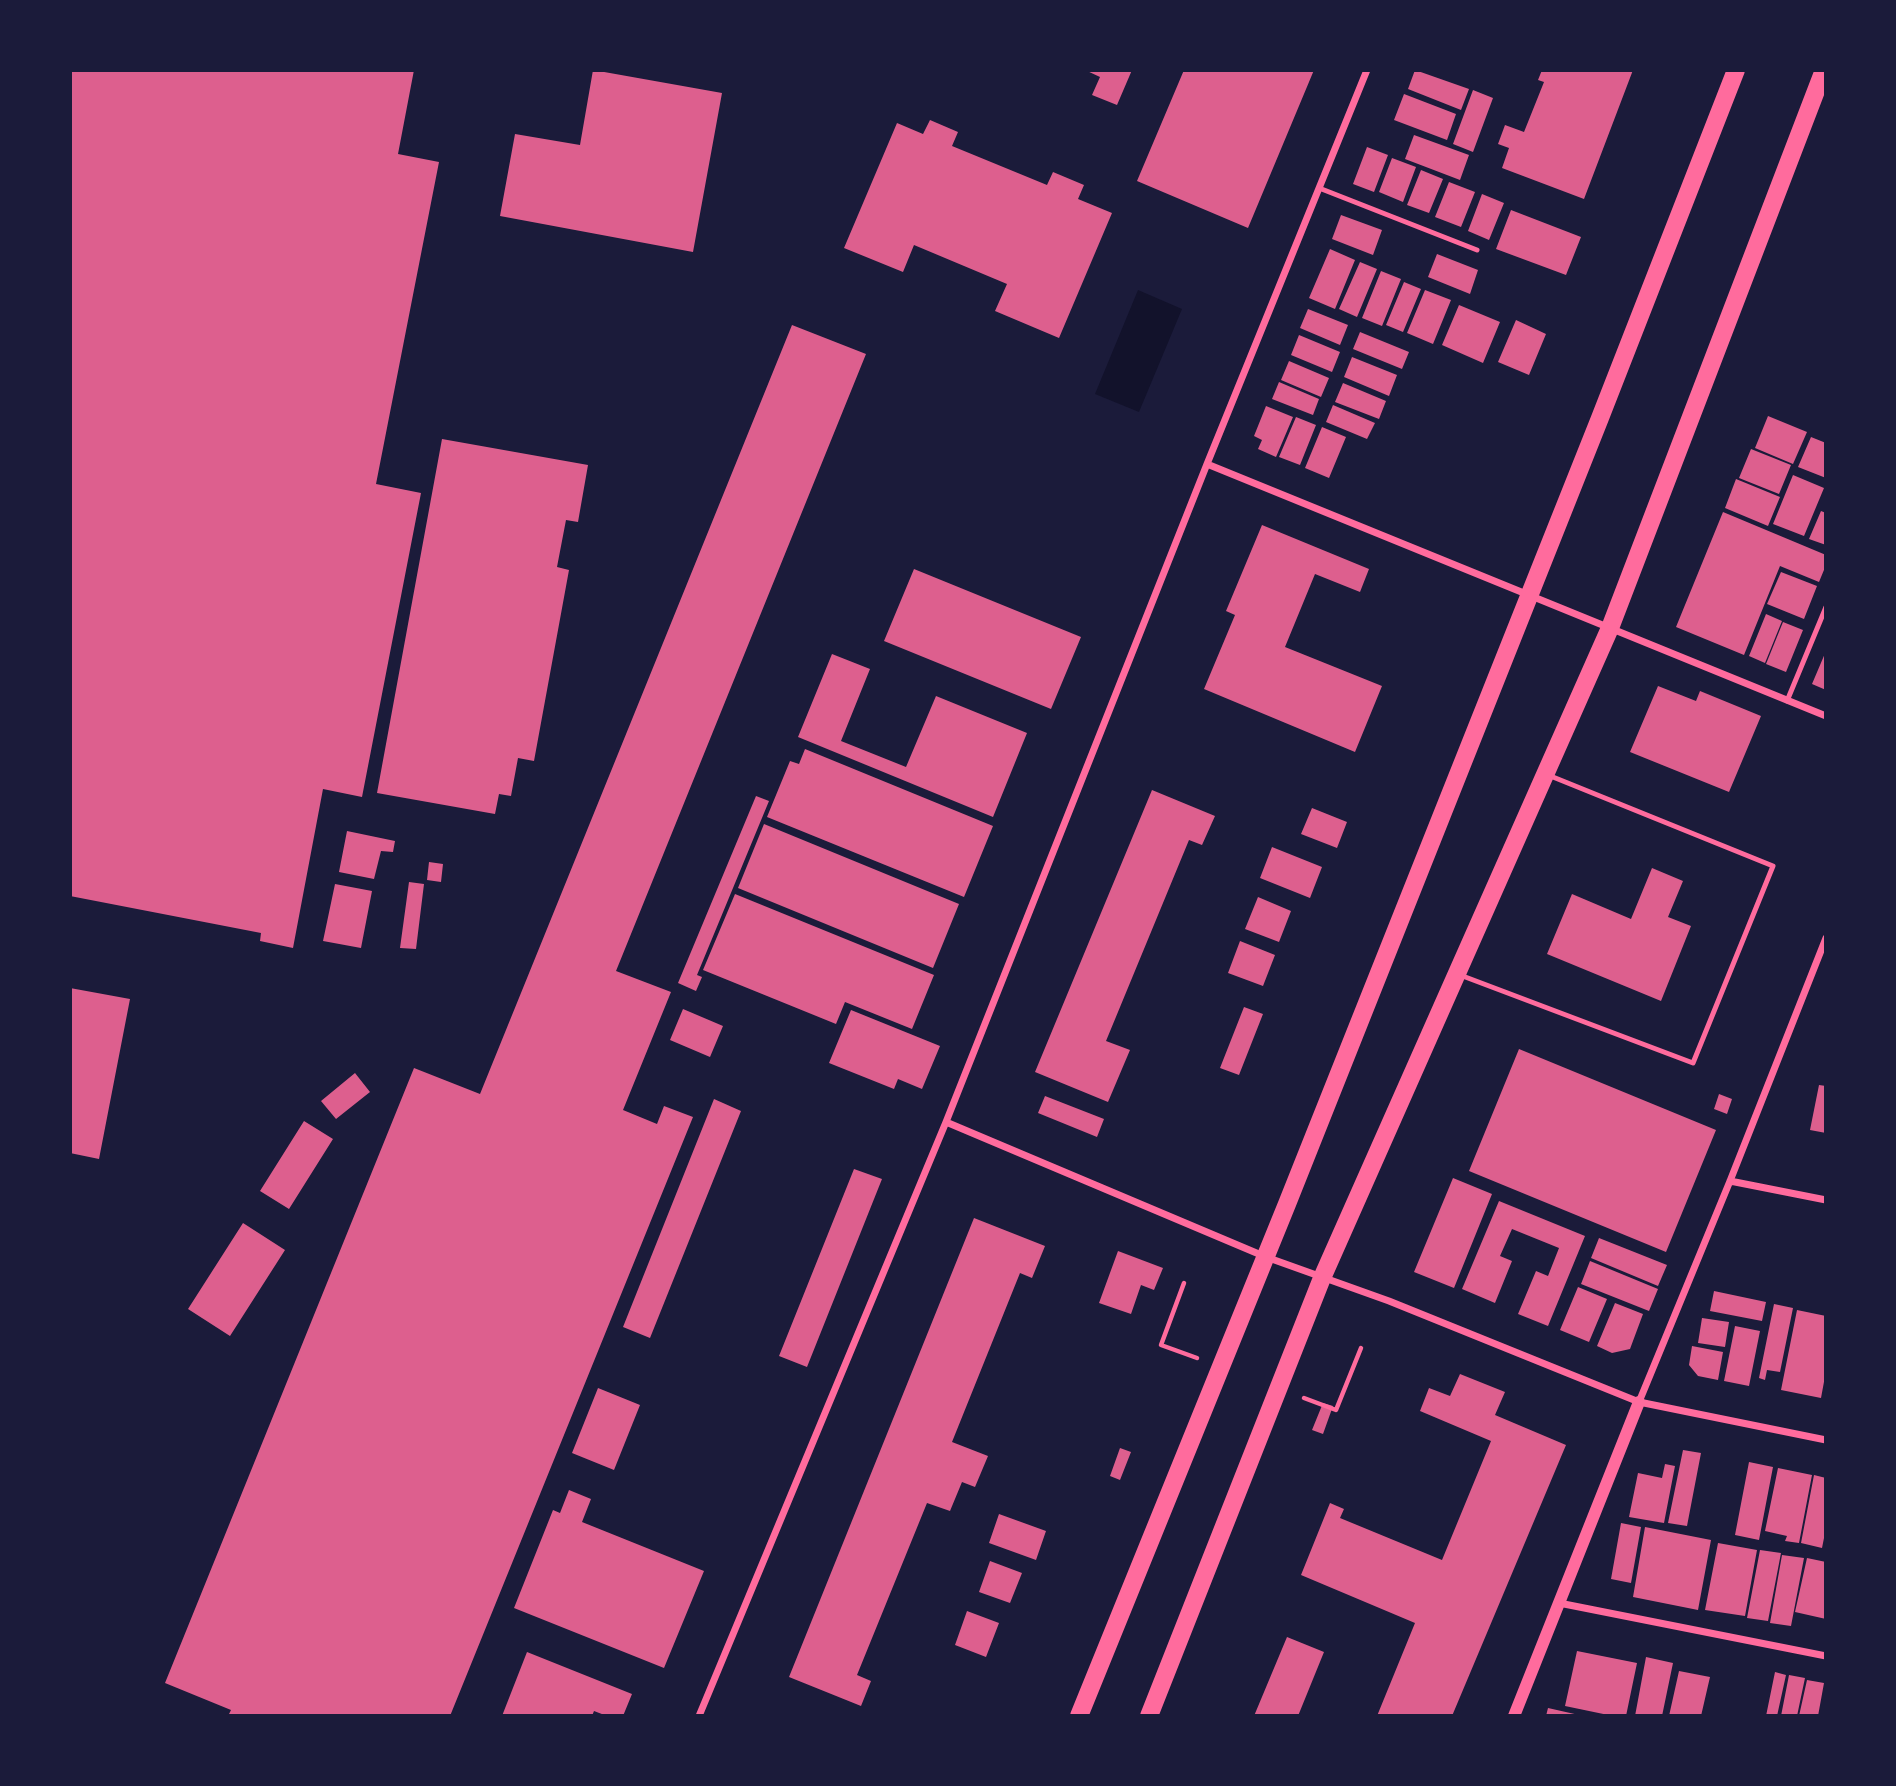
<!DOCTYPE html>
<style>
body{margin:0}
#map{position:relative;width:1896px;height:1786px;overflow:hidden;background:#1b1b3a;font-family:Commissioner,sans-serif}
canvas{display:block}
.frame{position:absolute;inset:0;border:72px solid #1b1b3a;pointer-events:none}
</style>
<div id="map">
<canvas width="1896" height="1786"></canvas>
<div class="frame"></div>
</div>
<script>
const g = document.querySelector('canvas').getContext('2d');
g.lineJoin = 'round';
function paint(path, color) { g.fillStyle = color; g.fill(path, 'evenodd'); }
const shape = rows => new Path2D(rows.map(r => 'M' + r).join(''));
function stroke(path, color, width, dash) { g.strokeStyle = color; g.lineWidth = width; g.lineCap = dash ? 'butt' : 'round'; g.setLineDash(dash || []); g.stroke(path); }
const water = shape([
 [1138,290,1182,309,1139,412,1095,394]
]);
const building = shape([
 [70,70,414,70,398,154,439,162,376,484,421,493,362,797,323,789,293,948,260,941,261,933,70,896],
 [593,70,722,93,693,252,500,216,515,134,580,145],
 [1085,70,1132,70,1117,105,1092,95,1100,77],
 [1184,70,1314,70,1248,228,1137,181],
 [1415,70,1469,89,1461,110,1408,89],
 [1542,70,1633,70,1584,199,1502,168,1509,148,1498,144,1505,125,1524,132,1544,82,1538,80],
 [1473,90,1493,98,1473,152,1453,144],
 [1404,94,1456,114,1447,140,1394,120],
 [930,120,958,132,952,146,1047,185,1053,172,1084,185,1078,199,1112,213,1059,338,995,311,1007,284,914,245,903,272,844,248,897,123,923,134],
 [1414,135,1469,155,1460,180,1405,159],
 [1367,147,1388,155,1374,192,1353,184],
 [1392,158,1416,167,1403,202,1379,192],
 [1421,170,1443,179,1429,213,1407,205],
 [1449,182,1475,192,1461,227,1435,217],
 [1482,194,1504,203,1489,240,1468,231],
 [1511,210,1581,237,1566,275,1496,249],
 [1341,215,1382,230,1373,255,1332,239],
 [1330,249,1355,260,1335,309,1309,298],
 [1437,254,1478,270,1470,294,1428,277],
 [1360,262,1377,269,1357,317,1339,309],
 [1381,271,1401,279,1382,326,1362,318],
 [1404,282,1421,289,1403,332,1386,325],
 [1425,290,1451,300,1433,344,1407,333],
 [1459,305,1500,322,1483,363,1442,345],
 [1308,309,1348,325,1340,345,1300,328],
 [1516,320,1546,334,1529,375,1498,362],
 [792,325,866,354,616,971,671,992,623,1110,657,1124,664,1106,693,1117,450,1716,228,1716,231,1710,165,1683,414,1068,480,1094],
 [1360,332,1409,352,1402,369,1353,349],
 [1299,335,1340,352,1332,372,1291,355],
 [1352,357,1397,375,1389,396,1344,377],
 [1289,361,1329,378,1321,397,1281,380],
 [1279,382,1319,399,1313,415,1272,399],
 [1343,383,1386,401,1379,419,1335,402],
 [1333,405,1375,423,1367,439,1326,422],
 [1266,406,1293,417,1276,457,1258,449,1262,440,1254,436],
 [1768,416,1807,432,1793,464,1755,448],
 [1296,417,1316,425,1300,465,1279,457],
 [1322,427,1346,437,1329,478,1305,468],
 [1811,437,1826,443,1826,478,1798,467],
 [442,439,588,465,578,522,566,520,557,567,569,570,534,761,518,758,511,796,499,794,495,814,377,793],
 [1751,449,1791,465,1779,494,1739,478],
 [1793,475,1824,488,1804,536,1773,524],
 [1736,479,1780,497,1768,526,1725,508],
 [1821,511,1826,513,1826,545,1809,539],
 [1723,512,1826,555,1826,565,1819,582,1780,566,1744,655,1676,627],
 [1262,525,1369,569,1360,592,1315,574,1285,647,1382,686,1355,752,1204,689,1235,615,1226,611],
 [914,569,1081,637,1051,709,884,641],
 [1781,572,1817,586,1804,619,1767,604],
 [1766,614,1782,621,1765,663,1749,656],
 [1783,622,1803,630,1786,672,1766,664],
 [1826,651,1826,690,1812,684],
 [832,654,870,669,841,741,906,767,936,696,1027,733,993,817,798,737],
 [1658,686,1696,701,1700,691,1761,716,1729,792,1630,752],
 [805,749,993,826,964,897,767,817,790,761,799,764],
 [1152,790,1215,816,1202,845,1189,840,1106,1041,1130,1050,1108,1102,1035,1072],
 [756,796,769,801,697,975,702,977,696,991,678,983],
 [1312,808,1347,822,1337,848,1301,834],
 [764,824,959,904,933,968,738,888],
 [347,831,395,841,393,852,381,851,374,879,339,872],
 [1272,847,1322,867,1310,898,1260,878],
 [429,862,443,864,441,882,427,880],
 [1652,868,1683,881,1668,917,1691,926,1661,1001,1547,954,1572,894,1631,919],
 [409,882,424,884,416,949,400,948],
 [335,884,372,891,361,948,323,941],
 [735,894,934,975,912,1029,845,1002,836,1024,703,970],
 [1258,897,1291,911,1279,942,1245,929],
 [1240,941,1275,955,1263,986,1228,973],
 [70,988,130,999,99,1159,70,1153],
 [1244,1007,1263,1014,1239,1075,1220,1068],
 [683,1009,723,1026,710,1057,670,1040],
 [851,1010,940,1046,922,1089,898,1079,894,1089,829,1063],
 [1519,1049,1716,1130,1666,1252,1469,1171],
 [355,1073,370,1092,336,1119,321,1101],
 [1819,1085,1826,1086,1826,1133,1810,1130],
 [1719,1094,1732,1099,1727,1114,1714,1109],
 [1045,1096,1104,1119,1097,1137,1038,1113],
 [714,1099,741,1111,650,1338,623,1327],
 [304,1121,333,1139,289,1209,260,1191],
 [854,1169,882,1179,807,1367,779,1356],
 [1453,1178,1492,1194,1454,1288,1414,1272],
 [1499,1201,1585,1236,1548,1326,1518,1314,1536,1271,1548,1276,1559,1248,1512,1229,1500,1256,1512,1261,1495,1303,1462,1289],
 [974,1218,1045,1246,1032,1278,1020,1273,952,1442,988,1456,975,1487,962,1482,950,1511,927,1503,857,1675,871,1681,861,1706,789,1677],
 [243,1223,285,1250,230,1336,188,1309],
 [1599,1238,1667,1265,1658,1286,1591,1258],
 [1118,1251,1163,1268,1154,1290,1141,1285,1131,1314,1099,1303],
 [1590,1261,1658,1289,1649,1311,1581,1284],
 [1578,1287,1607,1299,1589,1342,1560,1330],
 [1714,1291,1766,1302,1762,1321,1710,1311],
 [1615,1303,1643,1314,1630,1349,1612,1353,1597,1346],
 [1774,1304,1793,1308,1780,1372,1767,1370,1765,1380,1759,1378],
 [1797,1310,1826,1316,1826,1371,1821,1398,1781,1390],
 [1702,1318,1729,1322,1725,1347,1698,1343],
 [1735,1326,1760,1331,1749,1386,1724,1381],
 [1692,1346,1723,1352,1718,1380,1698,1376,1689,1365],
 [1460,1374,1505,1392,1495,1415,1566,1445,1452,1716,1377,1716,1415,1623,1301,1575,1330,1503,1344,1509,1340,1518,1442,1560,1491,1441,1420,1411,1429,1388,1450,1396],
 [598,1388,640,1405,614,1470,572,1453],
 [1323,1403,1333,1406,1323,1434,1312,1430],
 [1120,1448,1131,1452,1120,1480,1110,1476],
 [1683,1450,1701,1453,1687,1526,1668,1523],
 [1749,1462,1773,1467,1759,1540,1735,1535],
 [1665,1464,1675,1466,1664,1523,1629,1517,1638,1473,1662,1478],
 [1778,1468,1812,1475,1799,1543,1785,1541,1787,1536,1765,1531],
 [1814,1475,1826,1478,1826,1528,1822,1548,1801,1543],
 [569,1490,591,1499,582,1522,704,1571,664,1668,514,1608,553,1510,560,1513],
 [999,1514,1046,1531,1036,1560,989,1543],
 [1621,1523,1641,1527,1631,1583,1611,1579],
 [1645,1527,1711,1540,1698,1610,1633,1597],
 [1718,1543,1757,1550,1745,1616,1705,1610],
 [1760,1550,1781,1553,1768,1621,1747,1618],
 [1782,1555,1804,1558,1791,1626,1770,1623],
 [1807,1558,1826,1562,1826,1619,1795,1612],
 [990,1561,1022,1573,1010,1603,979,1592],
 [967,1611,999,1623,986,1657,955,1645],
 [1287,1637,1324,1652,1298,1716,1254,1716],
 [1577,1651,1637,1663,1626,1716,1613,1716,1565,1706],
 [527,1652,632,1694,623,1716,607,1716,594,1711,592,1716,502,1716],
 [1646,1657,1673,1663,1662,1716,1635,1716],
 [1679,1671,1710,1677,1701,1716,1669,1716],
 [1775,1672,1786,1675,1777,1716,1766,1716],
 [1789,1675,1805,1678,1797,1716,1781,1716],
 [1807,1680,1824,1683,1818,1716,1799,1716],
 [1548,1708,1579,1715,1579,1716,1546,1716]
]);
const path = shape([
 [1184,1283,1161,1345,1197,1358],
 [1304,1398,1336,1410,1361,1348]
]);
const service = shape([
 [1319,188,1477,250],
 [1787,701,1826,607],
 [1460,975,1693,1063,1773,866,1548,775]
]);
const minor = shape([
 [1207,464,1826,716],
 [946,1122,1266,1257,1389,1301,1639,1402,1826,1440],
 [1730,1181,1826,1200],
 [1639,1402,1730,1181,1826,938],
 [1559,1603,1826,1656],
 [699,1716,946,1122,1207,464,1367,70]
]);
const tertiary = shape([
 [1514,1716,1639,1402]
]);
const primary = shape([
 [1079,1716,1287,1204,1600,418,1736,70],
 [1149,1716,1322,1278,1610,628,1824,70]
]);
paint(water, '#12122b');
paint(building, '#dd5f8e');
stroke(path, '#ff6b9d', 4.5);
stroke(service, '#ff6b9d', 5);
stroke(minor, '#ff6b9d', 7);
stroke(tertiary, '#ff6b9d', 12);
stroke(primary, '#ff6b9d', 18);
</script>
